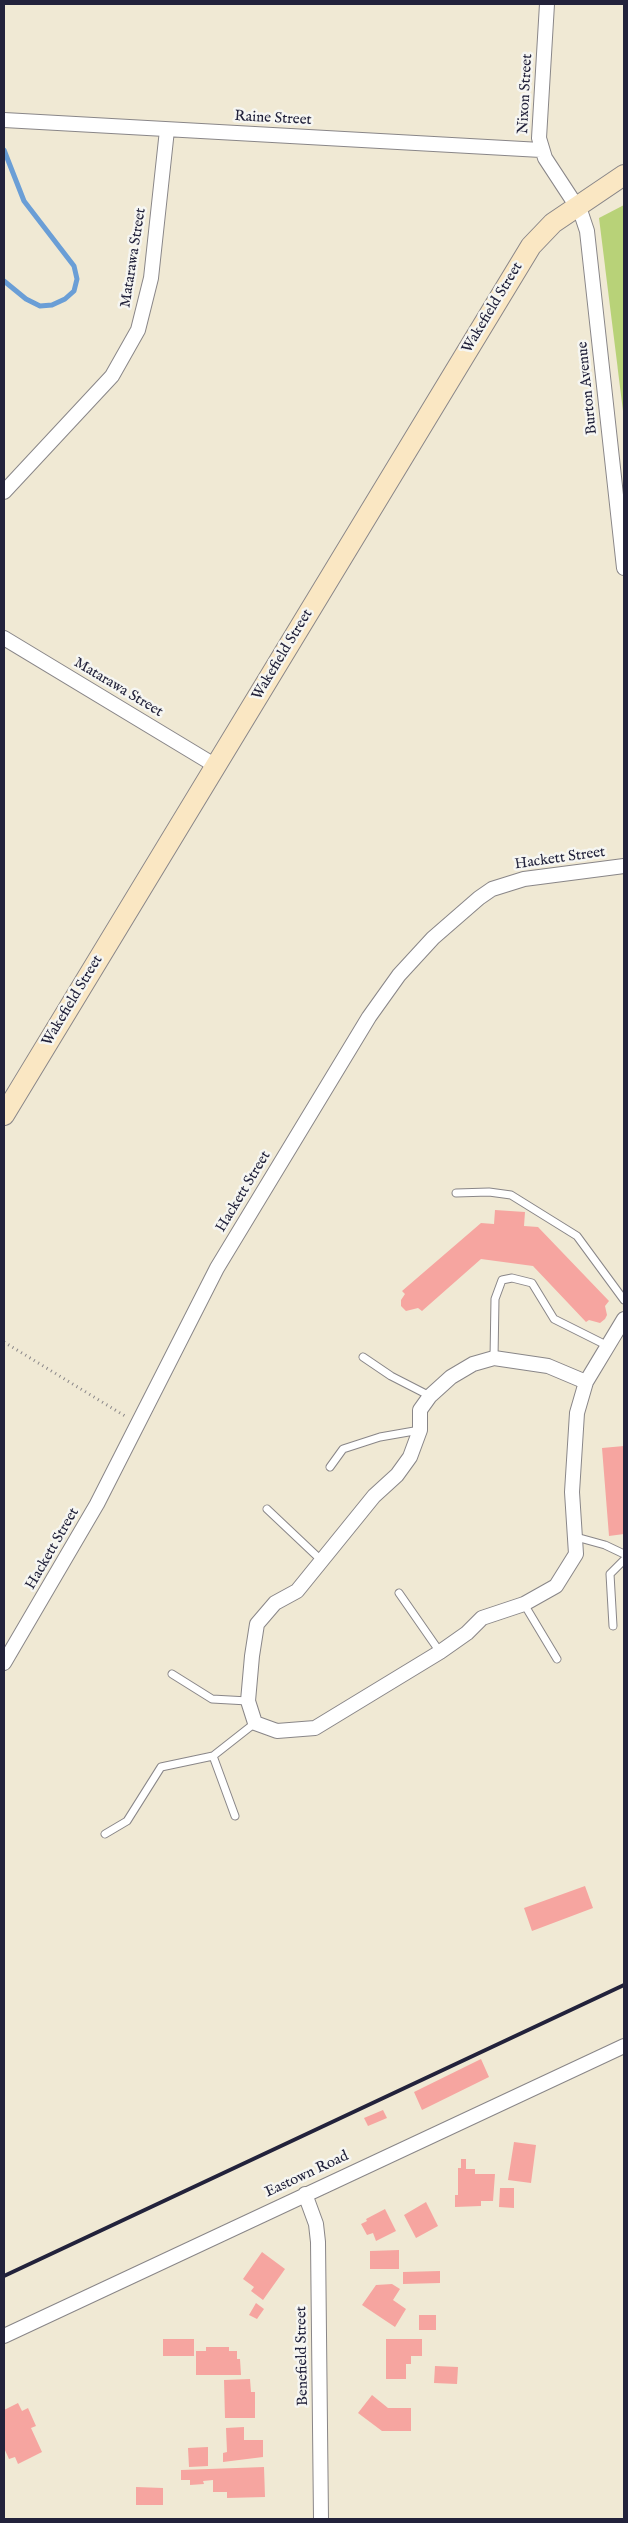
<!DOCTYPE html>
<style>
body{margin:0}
#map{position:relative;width:628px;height:2523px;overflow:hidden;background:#f0e9d4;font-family:"IM FELL English",serif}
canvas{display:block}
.frame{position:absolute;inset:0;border:5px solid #22223b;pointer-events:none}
</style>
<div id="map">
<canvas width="628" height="2523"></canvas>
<div class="frame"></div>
</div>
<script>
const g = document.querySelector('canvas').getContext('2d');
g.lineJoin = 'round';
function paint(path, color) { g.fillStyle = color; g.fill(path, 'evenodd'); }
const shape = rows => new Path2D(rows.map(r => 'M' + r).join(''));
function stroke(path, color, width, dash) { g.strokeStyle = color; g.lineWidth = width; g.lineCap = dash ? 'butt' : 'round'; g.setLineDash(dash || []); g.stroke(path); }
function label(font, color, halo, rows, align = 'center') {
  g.font = font + ' "IM FELL English",serif'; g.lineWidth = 5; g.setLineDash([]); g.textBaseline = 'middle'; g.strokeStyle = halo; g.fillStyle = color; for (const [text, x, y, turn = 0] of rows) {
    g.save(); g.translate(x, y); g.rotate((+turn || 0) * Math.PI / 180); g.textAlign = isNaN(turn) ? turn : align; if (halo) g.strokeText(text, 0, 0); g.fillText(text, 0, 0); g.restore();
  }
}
const green = shape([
 [624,205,624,419,599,218]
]);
const stream = shape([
 [4,281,26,299,40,306,52,305,65,299,74,291,77,279,74,266,24,201,4,150]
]);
const building = shape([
 [495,1210,525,1212,524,1226,538,1227,609,1301,605,1306,607,1315,605,1319,600,1323,589,1320,586,1322,533,1266,481,1259,422,1311,418,1308,406,1311,401,1306,401,1300,405,1294,402,1291,481,1223,494,1224],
 [624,1446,624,1534,609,1536,602,1448],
 [585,1886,593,1908,532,1931,524,1908],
 [481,2059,489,2077,422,2110,414,2092],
 [383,2110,387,2118,368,2126,364,2118],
 [514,2142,536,2145,531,2183,508,2180],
 [461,2159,466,2159,466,2169,475,2169,475,2174,495,2174,493,2201,481,2201,481,2206,455,2207,455,2195,458,2195,458,2168,461,2168],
 [500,2188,514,2188,514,2208,499,2207],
 [426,2202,438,2226,416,2238,404,2215],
 [385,2209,396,2231,376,2241,373,2233,367,2235,361,2224,367,2221,366,2219],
 [399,2250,399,2269,370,2269,370,2251],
 [262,2252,285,2269,263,2300,251,2291,254,2287,243,2279],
 [440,2271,440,2283,403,2284,403,2272],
 [392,2284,400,2289,393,2300,406,2309,395,2327,362,2305,376,2285],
 [256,2303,264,2309,257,2319,249,2315],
 [419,2315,436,2315,436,2330,419,2330],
 [163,2339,194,2339,194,2356,163,2356],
 [386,2339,422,2339,422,2356,411,2356,411,2364,406,2364,406,2379,386,2379],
 [206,2347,229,2347,229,2351,237,2351,237,2359,240,2359,241,2375,196,2375,196,2351,206,2351],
 [435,2366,458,2367,457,2384,434,2383],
 [250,2379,251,2392,255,2392,255,2418,225,2418,224,2380],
 [372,2395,388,2408,411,2408,411,2431,382,2431,358,2413],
 [18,2403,22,2411,28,2408,36,2426,31,2428,42,2452,18,2464,15,2457,9,2459,4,2448,4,2410],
 [244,2427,244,2440,263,2440,263,2457,223,2462,223,2453,227,2452,226,2428],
 [208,2447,208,2466,189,2467,188,2448],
 [264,2467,265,2497,227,2498,227,2492,213,2492,213,2480,203,2481,204,2484,190,2485,190,2480,181,2480,181,2470],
 [136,2487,163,2488,163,2505,136,2505]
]);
const path = shape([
 [4,1342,125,1416]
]);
const lane = shape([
 [456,1193,489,1192,511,1195,577,1236,624,1300],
 [363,1357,391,1376,430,1396],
 [494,1358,495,1299,502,1280,512,1278,532,1283,554,1319,608,1346],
 [330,1467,343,1449,380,1437,420,1430],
 [267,1509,321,1560],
 [576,1537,605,1545,624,1554],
 [399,1593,440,1652],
 [524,1604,557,1659],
 [613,1626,610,1574,624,1560],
 [172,1674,212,1699,248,1701],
 [213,1756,235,1816],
 [105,1834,127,1821,161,1767,213,1756,255,1723]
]);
const street = shape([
 [547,4,539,138,545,158,581,213,587,231,624,568],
 [4,120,541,150],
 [4,492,112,376,138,330,151,278,167,130],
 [4,638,216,766],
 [586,1382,548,1366,494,1358,473,1364,451,1377,430,1396,420,1410,420,1430,410,1457,397,1475,374,1496,297,1591,275,1603,257,1624,252,1656,248,1701,255,1723,277,1731,315,1728,440,1652,467,1633,482,1618,524,1604,556,1586,576,1554,572,1492,577,1413,586,1382,624,1319],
 [4,1663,97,1504,217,1268,369,1017,399,975,433,938,479,898,492,889,524,879,624,866],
 [305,2194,316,2224,318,2242,321,2519],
 [4,2336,624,2046]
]);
const secondary = shape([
 [4,1115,531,246,553,223,624,175]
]);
const rail = shape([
 [4,2276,624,1985]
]);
const streetNames = [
 ["Nixon Street",526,94,-87],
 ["Raine Street",273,119,3],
 ["Matarawa Street",134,258,-81],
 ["Wakefield Street",493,308,-59],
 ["Burton Avenue",588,388,-96],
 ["Wakefield Street",283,655,-59],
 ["Matarawa Street",118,688,31],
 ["Hackett Street",560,859,-8],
 ["Wakefield Street",73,1001,-59],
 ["Hackett Street",244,1192,-59],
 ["Hackett Street",53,1549,-60],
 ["Eastown Road",307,2175,-25],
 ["Benefield Street",303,2356,-91]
];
paint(green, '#b8d278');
stroke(stream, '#6a9ed6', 5);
paint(building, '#f6a5a0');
stroke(lane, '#898688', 9);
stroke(street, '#898688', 16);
stroke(secondary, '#898688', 22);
stroke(path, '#898688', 3, [1, 4]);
stroke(lane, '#fff', 7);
stroke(street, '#fff', 14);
stroke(secondary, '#fae7c3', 20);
stroke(rail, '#22223b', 4);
label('15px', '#22223b', '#f6f6f2', streetNames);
</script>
